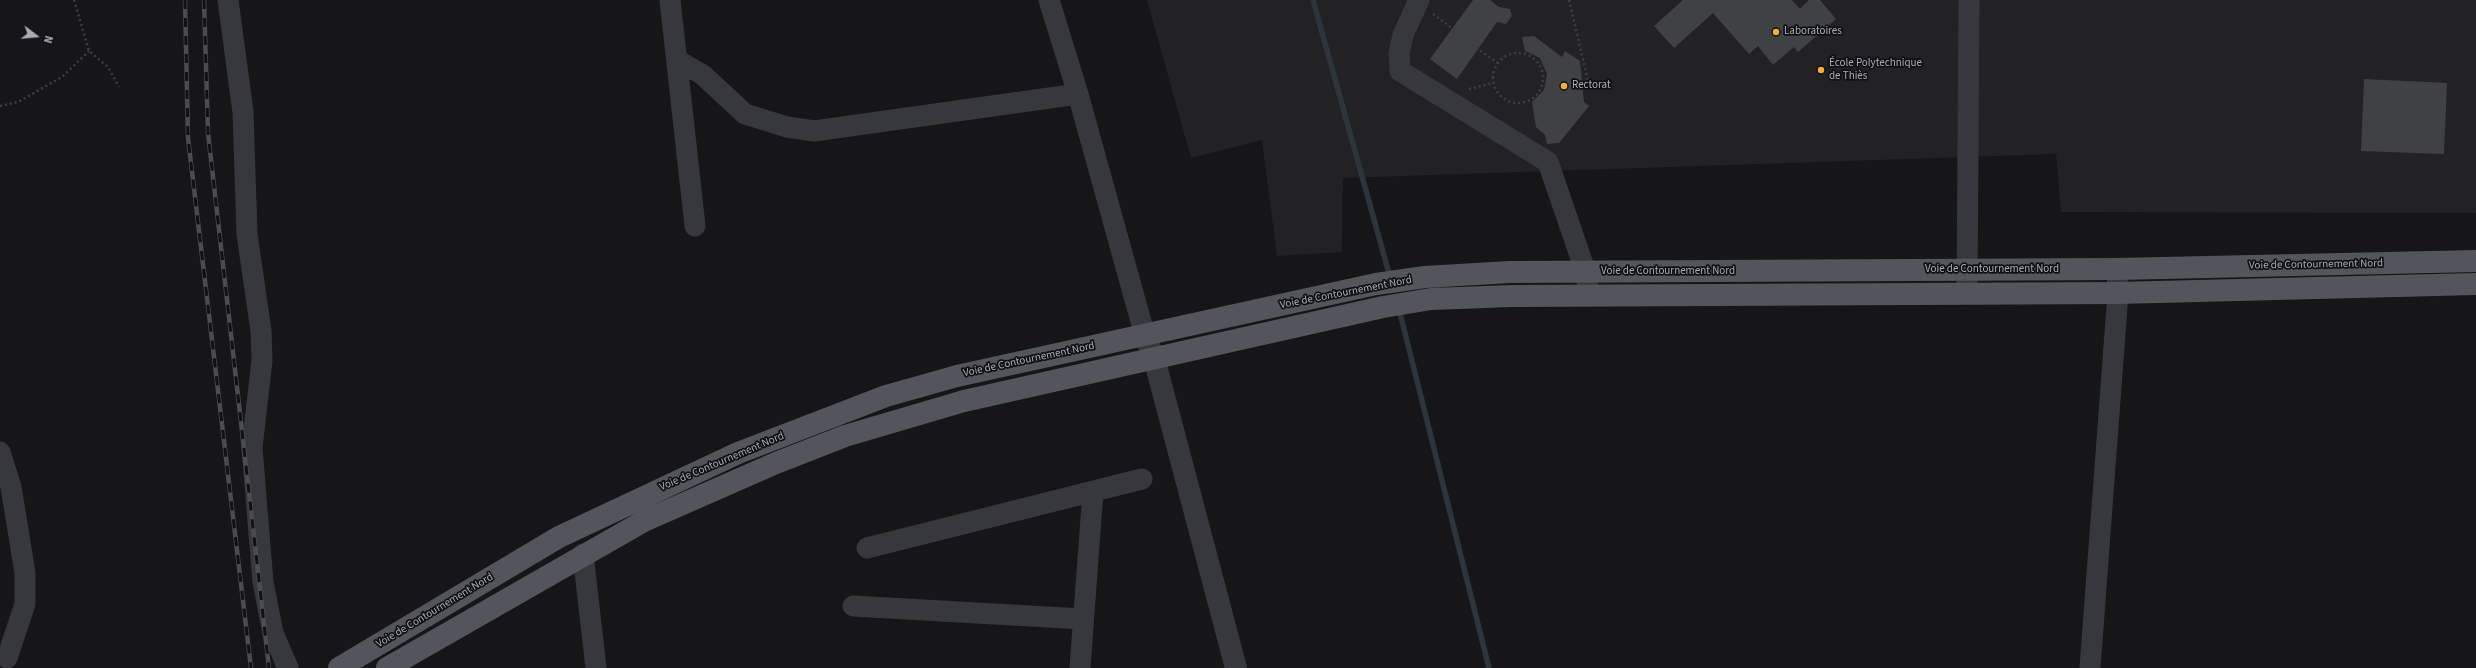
<!DOCTYPE html>
<meta charset="utf-8">
<style>
body{margin:0}
#map{position:relative;width:2476px;height:668px;overflow:hidden;background:#161618;font-family:"Source Sans 3",sans-serif}
canvas{display:block}
.north{position:absolute;left:16px;top:16px;width:40px;height:40px;-webkit-text-stroke:3px #111113;paint-order:stroke;rotate:106deg;font-size:11px;font-weight:700;line-height:16px;text-align:center;color:#a8adb8}
.north::after{content:'';display:block;margin:auto;width:14px;height:18px;background:#a8adb8;clip-path:polygon(50% 0,100% 100%,50% 72%,0 100%)}
</style>
<div id="map">
<canvas width="2476" height="668"></canvas>
<div class="north">N</div>
</div>
<script>
const g = document.querySelector('canvas').getContext('2d');
g.lineJoin = 'round';
function paint(path, color) { g.fillStyle = color; g.fill(path, 'evenodd'); }
const shape = rows => new Path2D(rows.map(r => 'M' + r).join(''));
function stroke(path, color, width, dash) { g.strokeStyle = color; g.lineWidth = width; g.lineCap = dash ? 'butt' : 'round'; g.setLineDash(dash || []); g.stroke(path); }
function label(font, color, halo, rows, align = 'center') {
  g.font = font + ' "Source Sans 3",sans-serif'; g.lineWidth = 3.5; g.setLineDash([]); g.textBaseline = 'middle'; g.strokeStyle = halo; g.fillStyle = color; for (const [text, x, y, turn = 0] of rows) {
    g.save(); g.translate(x, y); g.rotate((+turn || 0) * Math.PI / 180); g.textAlign = isNaN(turn) ? turn : align; if (halo) g.strokeText(text, 0, 0); g.fillText(text, 0, 0); g.restore();
  }
}
const built = shape([
 [1147,0,2476,0,2476,213,2061,212,2056,154,1343,178,1342,252,1277,256,1262,140,1191,158]
]);
const stream = shape([
 [1313,0,1390,277],
 [1399,309,1489,668]
]);
const building = shape([
 [1473,0,1490,0,1499,7,1510,9,1512,16,1506,24,1497,22,1457,79,1430,59],
 [1683,0,1792,0,1800,9,1809,0,1820,0,1836,19,1798,52,1794,47,1773,65,1758,46,1749,54,1713,13,1674,48,1654,26],
 [1534,36,1562,57,1565,51,1580,61,1584,102,1589,106,1559,143,1547,144,1545,135,1536,127,1532,102,1544,90,1547,74,1540,58,1525,51,1522,37],
 [2364,79,2447,83,2444,154,2361,151]
]);
const path = shape([
 [74,0,89,51,108,67,119,87],
 [1569,0,1589,85],
 [1433,14,1460,34],
 [1472,45,1498,63],
 '1493 78a25 25 0 1 1 50 0a25 25 0 1 1-50 0Z',
 [1469,89,1493,83],
 [0,106,18,102,62,77,89,51]
]);
const minor = shape([
 [228,0,243,112,247,234,261,331,262,360,252,448,263,582,273,633,288,668],
 [670,0,695,226],
 [1049,0,1078,94,1145,336],
 [1419,0,1403,35,1399,53,1400,71,1548,162,1586,273,1589,296],
 [677,60,703,75,745,114,787,127,814,131,1078,94],
 [1967,294,1969,0],
 [0,452,11,487,25,573,25,604,7,658],
 [867,548,1142,479],
 [583,554,596,668],
 [853,606,1083,619],
 [1080,668,1093,491],
 [2090,668,2118,293,2117,269]
]);
const tertiary = shape([
 [1145,336,1154,358,1236,668]
]);
const primary = shape([
 [339,668,559,537,738,453,886,396,957,376,1376,284,1425,277,1510,272,2117,269,2476,261],
 [387,668,644,521,776,463,845,436,964,401,1383,307,1431,299,1512,296,2118,293,2476,284]
]);
const rail = shape([
 [185,0,188,138,251,668],
 [204,0,208,133,269,668]
]);
const markers = [
 [1776,32,4,"#f2b134"],
 [1821,70,4,"#f2b134"],
 [1564,86,4,"#f2b134"]
];
const poiNames = [
 ["Laboratoires",1784,32],
 ["École Polytechnique",1829,64],
 ["de Thiès",1829,77],
 ["Rectorat",1572,86]
];
const streetNames = [
 ["Voie de Contournement Nord",2316,265,-1],
 ["Voie de Contournement Nord",1992,270],
 ["Voie de Contournement Nord",1668,272],
 ["Voie de Contournement Nord",1346,293,-11],
 ["Voie de Contournement Nord",1029,360,-12],
 ["Voie de Contournement Nord",722,462,-23],
 ["Voie de Contournement Nord",435,611,-31]
];
paint(built, '#222225');
stroke(stream, '#2c353c', 5.5);
paint(building, '#404145');
stroke(path, '#3d3f44', 2.5, [2, 3]);
stroke(minor, '#37383d', 21);
stroke(tertiary, '#37383d', 22);
stroke(primary, '#53555c', 22);
stroke(rail, '#4a4c52', 4.5);
stroke(rail, '#111113', 3, [9]);
for (const [x, y, r, color] of markers) { const dot = new Path2D(); dot.arc(x, y, r, 0, 2 * Math.PI); g.fillStyle = color; g.fill(dot); stroke(dot, '#111113', 1.5); }
label('11px', '#a8adb8', '#111113', poiNames, 'left');
label('11px', '#a8adb8', '#111113', streetNames);
</script>
